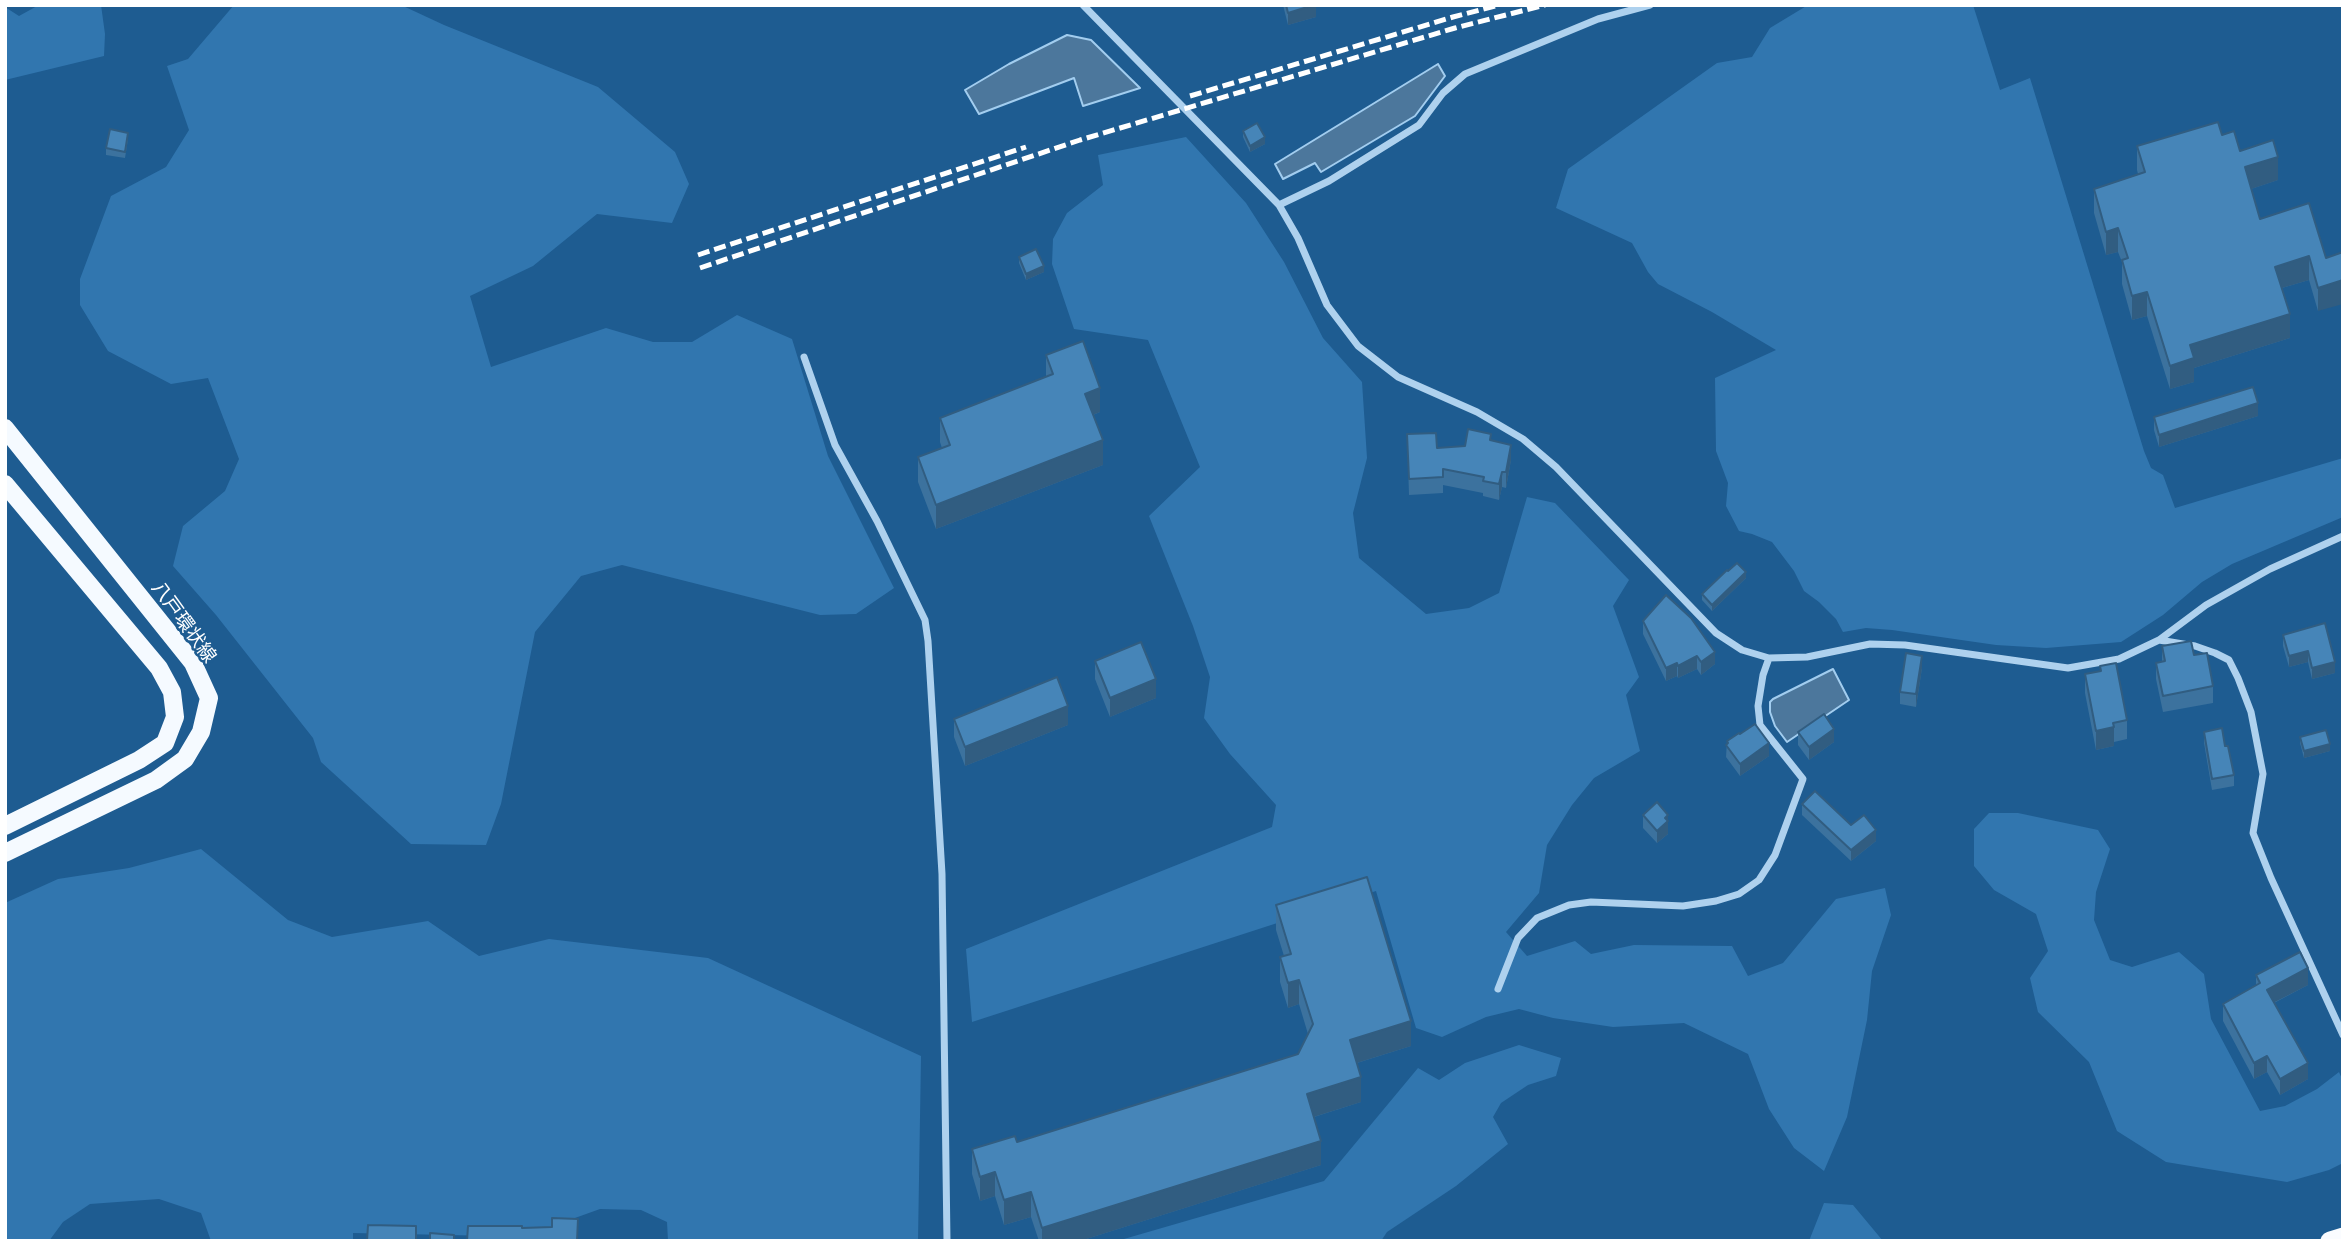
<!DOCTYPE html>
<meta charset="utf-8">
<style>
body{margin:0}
#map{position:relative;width:2348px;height:1246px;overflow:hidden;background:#1e5c91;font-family:Lato,sans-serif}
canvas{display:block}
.frame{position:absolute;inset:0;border:7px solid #fff;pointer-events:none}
</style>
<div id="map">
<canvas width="2348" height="1246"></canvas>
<div class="frame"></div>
</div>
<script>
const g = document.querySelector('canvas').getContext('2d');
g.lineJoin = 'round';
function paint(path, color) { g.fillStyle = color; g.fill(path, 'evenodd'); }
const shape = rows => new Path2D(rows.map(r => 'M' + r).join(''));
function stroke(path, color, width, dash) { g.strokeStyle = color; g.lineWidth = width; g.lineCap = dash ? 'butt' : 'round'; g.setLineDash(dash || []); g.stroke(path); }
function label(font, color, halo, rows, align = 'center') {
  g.font = font + ' Lato,"Noto Sans JP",sans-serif'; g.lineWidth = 5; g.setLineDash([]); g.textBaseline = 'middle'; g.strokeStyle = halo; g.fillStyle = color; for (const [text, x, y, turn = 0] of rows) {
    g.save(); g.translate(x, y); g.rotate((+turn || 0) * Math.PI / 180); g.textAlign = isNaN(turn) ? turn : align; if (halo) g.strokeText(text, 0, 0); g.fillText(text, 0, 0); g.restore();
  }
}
const green = shape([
 [39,5,101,5,105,34,104,56,5,80,5,7,19,16],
 [234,5,401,5,444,25,598,87,675,152,689,184,672,223,597,214,533,266,470,296,491,367,606,328,653,342,692,342,737,315,792,339,828,456,894,588,856,614,820,615,622,565,581,576,535,632,501,804,486,845,411,844,321,762,313,738,216,615,173,566,183,526,225,491,239,459,208,378,171,384,108,351,80,305,80,279,111,196,166,167,189,130,167,66,188,59],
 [1808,5,1973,5,2000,90,2030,78,2144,451,2151,468,2163,475,2175,508,2343,458,2343,517,2232,564,2202,582,2163,615,2121,642,2046,648,1996,645,1892,630,1866,628,1843,632,1836,619,1819,602,1804,591,1794,571,1772,542,1752,534,1739,531,1726,506,1728,483,1716,451,1715,378,1776,350,1712,312,1658,284,1648,272,1632,243,1556,208,1568,169,1717,63,1752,57,1770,28],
 [1186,137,1246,203,1284,262,1323,338,1362,382,1367,458,1353,513,1359,558,1426,614,1469,608,1499,593,1527,497,1555,503,1629,580,1613,606,1639,677,1626,695,1640,751,1594,778,1572,805,1547,845,1539,893,1506,932,1527,956,1575,941,1591,954,1634,945,1732,946,1748,976,1783,963,1836,899,1885,888,1891,915,1872,971,1867,1020,1847,1117,1824,1171,1794,1148,1769,1109,1748,1054,1684,1023,1613,1027,1553,1018,1519,1009,1486,1017,1442,1037,1416,1028,1376,891,972,1022,966,949,1272,827,1276,805,1230,754,1204,718,1210,677,1193,626,1149,516,1200,467,1148,340,1074,329,1052,264,1053,239,1067,213,1103,185,1098,155],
 [1989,813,2018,813,2098,830,2110,849,2096,892,2094,920,2110,960,2132,967,2179,952,2204,974,2211,1019,2260,1111,2285,1106,2317,1089,2339,1072,2343,1081,2343,1163,2329,1170,2287,1182,2166,1162,2117,1131,2089,1062,2038,1012,2030,978,2048,951,2036,914,1994,890,1974,866,1974,829],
 [201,849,288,920,332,937,428,921,479,956,549,939,708,958,921,1056,918,1241,668,1241,667,1222,641,1210,600,1209,561,1223,543,1237,353,1233,353,1241,211,1241,201,1213,159,1199,90,1204,63,1222,49,1241,5,1241,5,903,58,879,129,868],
 [1519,1045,1561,1058,1556,1076,1528,1085,1501,1103,1493,1117,1508,1144,1456,1186,1387,1232,1381,1241,1117,1241,1324,1181,1418,1068,1439,1080,1465,1063],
 [1824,1203,1853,1205,1883,1241,1809,1241]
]);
const water = shape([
 [1067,35,1091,40,1140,88,1083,106,1074,78,979,114,965,90,1009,64,1067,35],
 [1438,64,1445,76,1415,116,1321,172,1315,163,1283,179,1275,164,1438,64],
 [1833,669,1849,700,1787,742,1775,726,1770,712,1770,702,1773,699,1833,669]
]);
const minor = shape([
 [1083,5,1279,205,1298,238,1327,305,1358,346,1398,377,1477,412,1523,439,1556,467,1716,633,1742,650,1769,658,1807,657,1870,644,1905,645,2068,668,2119,659,2159,640,2206,605,2270,569,2343,536],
 [1279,205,1329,181,1419,125,1443,93,1465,74,1598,19,1650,5],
 [804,357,835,445,877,521,925,620,928,641,942,874,947,1241],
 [2159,640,2195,646,2215,653,2229,660,2238,678,2251,712,2263,774,2253,833,2271,878,2343,1035],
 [1498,989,1518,938,1537,918,1569,905,1591,902,1683,906,1716,901,1739,894,1759,880,1775,855,1803,779,1760,725,1758,706,1763,675,1769,658]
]);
const primary = shape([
 [5,428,193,663,209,698,201,732,185,759,156,780,5,853],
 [5,484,159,668,172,692,175,717,165,743,139,760,5,826]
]);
const trunk = shape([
 [2330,1241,2343,1237]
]);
const rail = shape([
 [1190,96,1453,17,1499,5],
 [698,255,1026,147],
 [700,268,1080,140,1455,28,1545,5]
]);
const wall = shape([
 [1283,5,1316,5,1316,17,1288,25],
 [1243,131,1265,144,1250,152,1243,137],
 [2222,135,2278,180,2251,189,2260,219,2326,258,2318,311,2309,280,2282,288,2290,338,2194,368,2194,382,2170,389,2147,316,2132,320,2122,284,2122,262,2118,252,2106,255,2094,213,2094,189,2138,174,2137,170,2137,146],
 [128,139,125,158,106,155,106,148],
 [1019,257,1044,272,1026,280,1019,263],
 [1046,355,1100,412,1093,415,1103,465,936,529,918,482,918,457,942,448,940,442,940,418,1046,377],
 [2258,416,2159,447,2154,430,2154,417],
 [1407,434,1437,448,1465,446,1491,441,1511,460,1506,488,1502,487,1499,500,1483,496,1483,493,1443,485,1443,493,1409,495],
 [1728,571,1746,578,1712,611,1702,600,1702,594],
 [1643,621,1715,664,1701,675,1697,669,1678,678,1677,676,1666,681,1643,634],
 [2283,635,2335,673,2312,679,2308,662,2289,667,2283,646],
 [2162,646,2194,655,2213,686,2213,703,2163,712,2156,679,2156,663,2162,661],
 [1095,661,1156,698,1110,717,1095,679],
 [2100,666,2127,720,2127,739,2114,742,2114,746,2096,750,2085,693,2085,674,2100,671],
 [1922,668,1916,707,1900,704,1900,692],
 [954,719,1068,725,965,766,954,737],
 [1798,732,1834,742,1809,760,1798,745],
 [2204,732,2225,746,2234,775,2234,786,2212,790,2204,743],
 [2300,737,2330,751,2304,758,2300,743],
 [1727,741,1769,756,1740,776,1726,757],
 [1802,804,1851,825,1876,841,1851,861,1802,815],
 [1643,815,1668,815,1668,834,1657,843,1643,828],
 [1276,905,1411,1046,1357,1063,1361,1102,1314,1117,1321,1165,1080,1241,1039,1241,1031,1217,1004,1225,995,1196,980,1201,972,1174,972,1149,1017,1142,1298,1054,1308,1034,1299,1004,1288,1008,1280,982,1280,957,1284,956,1276,930],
 [2256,975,2308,985,2274,1003,2308,1079,2280,1095,2267,1072,2254,1079,2223,1021,2223,1004,2256,985]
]);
const shadedWall = shape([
 [1314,5,1316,5,1316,17,1288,25,1288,13],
 [1265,137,1265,144,1250,152,1250,146],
 [2278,157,2278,180,2245,191,2245,167],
 [2118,228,2118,252,2106,255,2106,232],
 [2309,256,2309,280,2275,290,2275,267],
 [1044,266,1044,272,1026,280,1026,274],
 [2343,280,2343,304,2318,311,2318,288],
 [2147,292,2147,316,2132,320,2132,296],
 [2290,314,2290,338,2194,368,2194,382,2170,389,2170,366,2190,345],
 [1100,388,1100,412,1085,418,1085,394],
 [2258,403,2258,416,2159,447,2159,435],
 [1103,440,1103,465,936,529,936,505],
 [1511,445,1511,460,1506,488,1506,472],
 [1502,472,1502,487,1499,500,1499,484],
 [1746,572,1746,578,1712,611,1712,605],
 [2308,651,2308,662,2289,667,2289,656],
 [1715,652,1715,664,1701,675,1701,662],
 [1697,656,1697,669,1678,678,1678,666],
 [1922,656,1922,668,1916,707,1916,694],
 [2335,662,2335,673,2312,679,2312,668],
 [1677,663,1677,676,1666,681,1666,668],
 [1156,679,1156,698,1110,717,1110,698],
 [1068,706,1068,725,965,766,965,747],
 [2114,727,2114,746,2096,750,2096,731],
 [1834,729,1834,742,1809,760,1809,747],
 [1769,743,1769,756,1740,776,1740,764],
 [2330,744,2330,751,2304,758,2304,751],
 [1668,815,1668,834,1657,843,1657,831,1665,818],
 [1876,830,1876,841,1851,861,1851,850],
 [2308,968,2308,985,2267,1006,2267,990],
 [1299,980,1299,1004,1288,1008,1288,983],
 [1411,1021,1411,1046,1350,1065,1350,1040],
 [2267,1056,2267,1072,2254,1079,2254,1063],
 [2308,1063,2308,1079,2280,1095,2280,1079],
 [1361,1077,1361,1102,1307,1119,1307,1094],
 [1321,1141,1321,1165,1080,1241,1042,1241,1042,1228],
 [995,1172,995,1196,980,1201,980,1177],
 [1031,1192,1031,1217,1004,1225,1004,1200]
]);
const building = shape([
 [1286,5,1314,5,1288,13,1286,5],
 [2218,122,2222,135,2234,131,2240,151,2273,140,2278,157,2245,167,2260,219,2309,203,2326,258,2343,252,2343,280,2318,288,2309,256,2275,267,2290,314,2190,345,2194,358,2170,366,2147,292,2132,296,2122,260,2128,258,2118,228,2106,232,2094,189,2145,172,2137,146,2218,122],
 [1257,123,1265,137,1250,146,1243,131,1257,123],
 [110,129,128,133,125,152,106,148,110,129],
 [1036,249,1044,266,1026,274,1019,257,1036,249],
 [1083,341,1100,388,1085,394,1103,440,936,505,918,457,950,445,940,418,1053,374,1046,355,1083,341],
 [2253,387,2258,403,2159,435,2154,417,2253,387],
 [1468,429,1491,434,1490,440,1511,445,1506,472,1502,472,1499,484,1483,481,1484,477,1443,469,1443,477,1409,479,1407,434,1436,433,1437,448,1465,446,1468,429],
 [1737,563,1746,572,1712,605,1702,594,1727,570,1728,571,1737,563],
 [1666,595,1691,618,1715,652,1701,662,1697,656,1678,666,1677,663,1666,668,1643,621,1666,595],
 [2325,623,2335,662,2312,668,2308,651,2289,656,2283,635,2325,623],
 [2191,641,2194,655,2207,653,2213,686,2163,696,2156,663,2165,661,2162,646,2191,641],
 [1141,642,1156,679,1110,698,1095,661,1141,642],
 [1906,653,1922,656,1916,694,1900,692,1906,653],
 [2116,663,2127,720,2113,723,2114,727,2096,731,2085,674,2101,671,2100,666,2116,663],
 [1057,677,1068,706,965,747,954,719,1057,677],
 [1824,714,1834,729,1809,747,1798,732,1824,714],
 [1755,724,1769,743,1740,764,1726,745,1728,743,1727,741,1739,733,1740,734,1755,724],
 [2222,728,2225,746,2228,746,2234,775,2212,779,2204,732,2222,728],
 [2326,730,2330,744,2304,751,2300,737,2326,730],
 [1815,791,1851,825,1864,815,1876,830,1851,850,1802,804,1815,791],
 [1657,802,1668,815,1665,818,1668,821,1657,831,1643,815,1657,802],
 [1367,877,1411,1021,1350,1040,1361,1077,1307,1094,1321,1141,1042,1228,1031,1192,1004,1200,995,1172,980,1177,972,1149,1015,1136,1017,1142,1298,1054,1313,1024,1299,980,1288,983,1280,957,1291,954,1276,905,1367,877],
 [2300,952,2308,968,2267,990,2308,1063,2280,1079,2267,1056,2254,1063,2223,1004,2260,983,2256,975,2300,952],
 [552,1218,578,1219,577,1241,467,1241,468,1226,522,1226,522,1228,552,1227,552,1218],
 [368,1225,416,1226,416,1241,367,1241,368,1225],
 [430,1233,454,1235,454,1241,430,1241,430,1233]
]);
const streetNames = [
 ["八戸環状線",184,622,54]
];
paint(green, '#3176af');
paint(water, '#4c779c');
stroke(water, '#a2cdef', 2);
stroke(minor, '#aed1ee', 7);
stroke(primary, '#f5faff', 18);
stroke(trunk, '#fafcff', 19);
stroke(rail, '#fff', 5, [12, 5]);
paint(wall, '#3c729e');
paint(shadedWall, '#315d81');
paint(building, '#4685b8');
stroke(building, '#315d81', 2);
label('19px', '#fff', '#1e5c91', streetNames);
</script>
